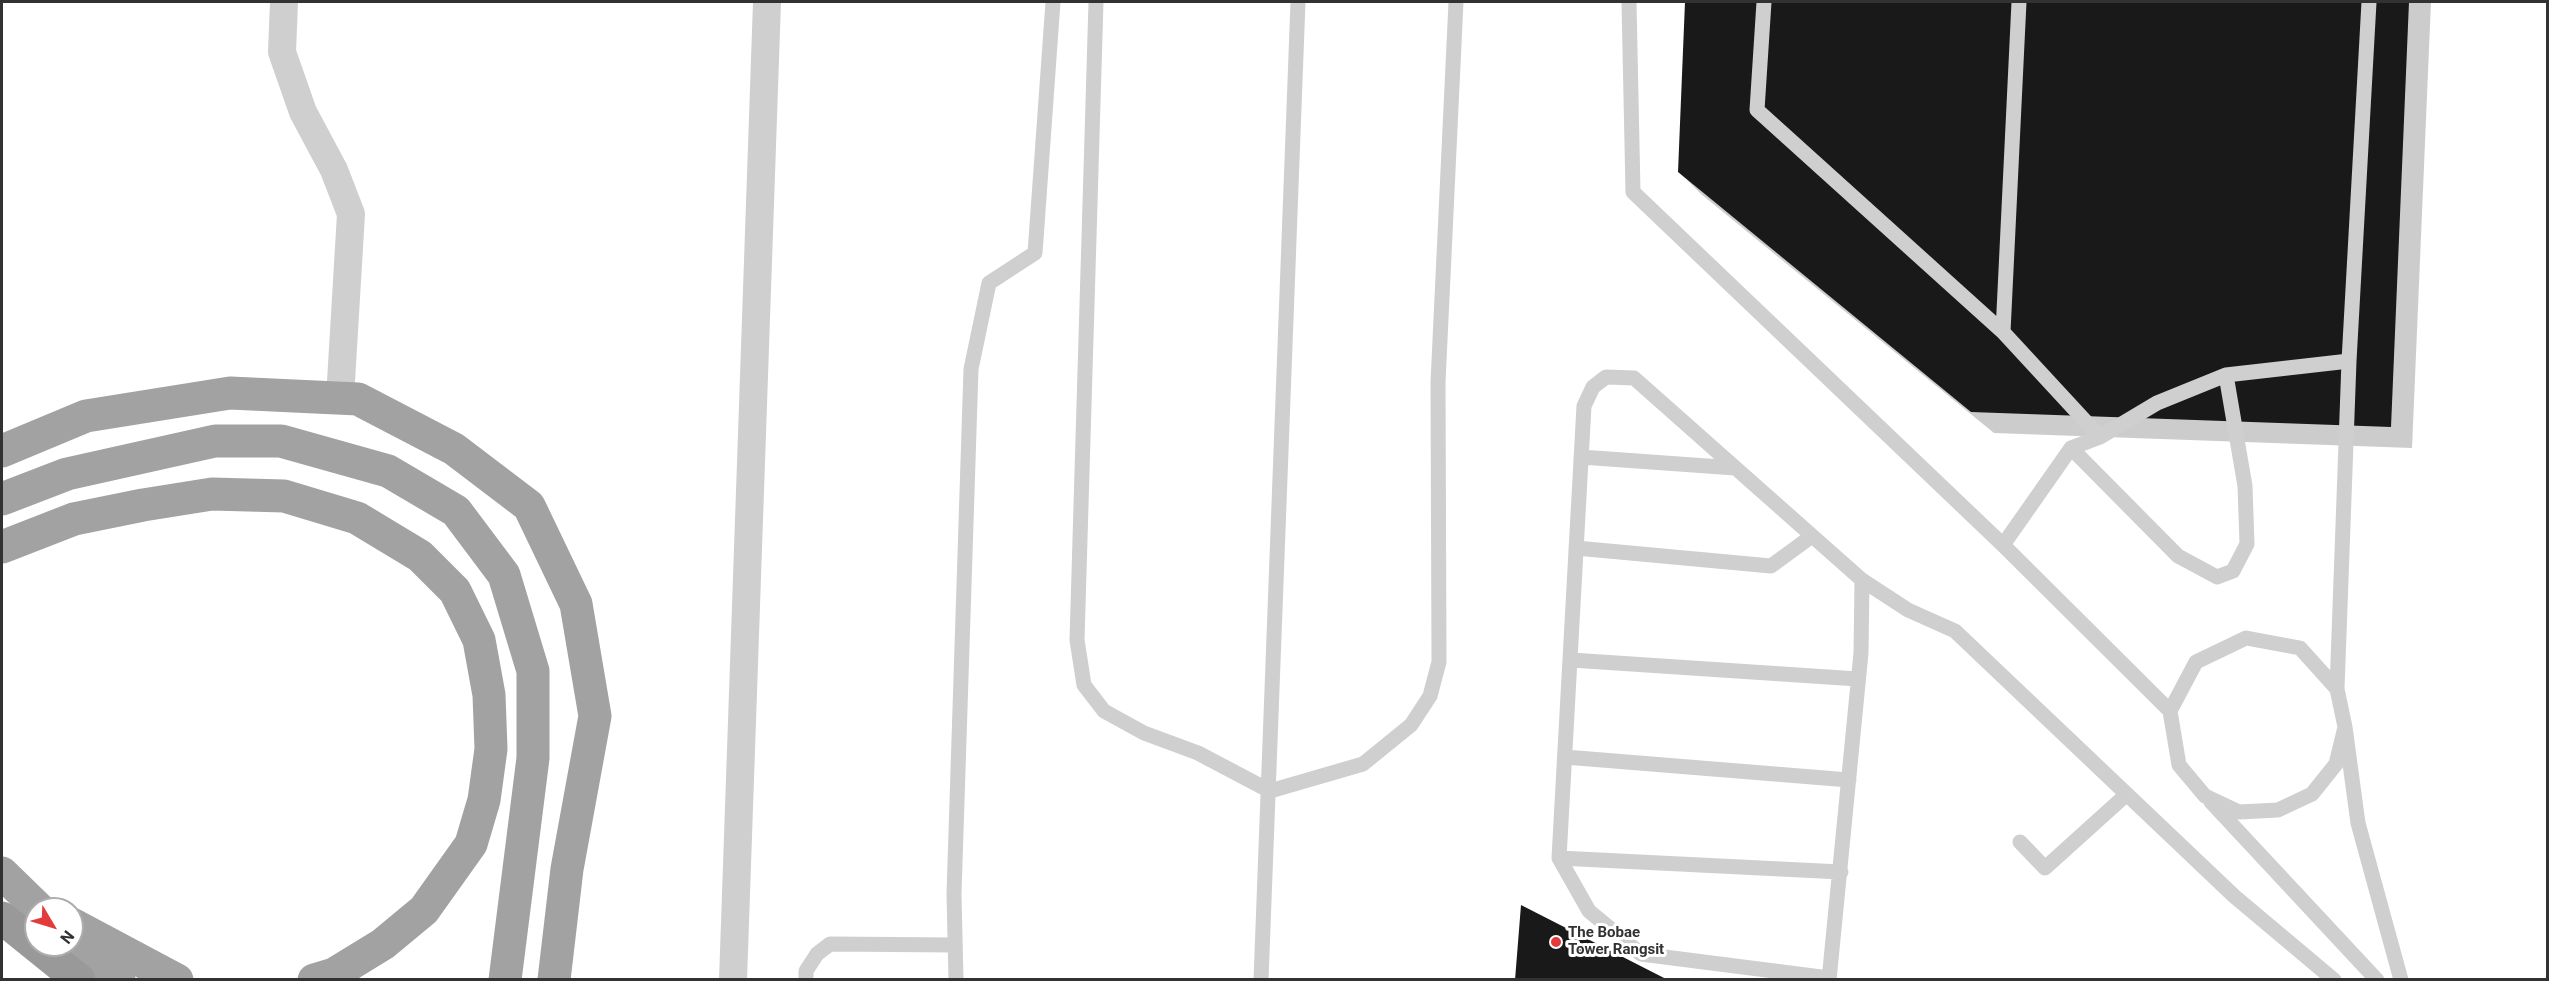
<!DOCTYPE html>
<style>
body{margin:0}
#map{position:relative;width:2549px;height:981px;overflow:hidden;background:#fff;font-family:Roboto,sans-serif}
canvas{display:block}
.frame{position:absolute;inset:0;border:3px solid #323232;pointer-events:none}
.north{position:absolute;left:24px;top:897px;width:60px;height:60px;box-sizing:border-box;background:#fff;border:2px solid #adadad;border-radius:50%;rotate:128deg;font-size:16px;font-weight:700;line-height:24px;text-align:center;color:#323232}
.north::after{content:'';display:block;margin:auto;width:21px;height:27px;background:#e33a3b;clip-path:polygon(50% 0,100% 100%,50% 72%,0 100%)}
</style>
<div id="map">
<canvas width="2549" height="981"></canvas>
<div class="frame"></div>
<div class="north">N</div>
</div>
<script>
const g = document.querySelector('canvas').getContext('2d');
g.lineJoin = 'round';
function paint(path, color) { g.fillStyle = color; g.fill(path, 'evenodd'); }
const shape = rows => new Path2D(rows.map(r => 'M' + r).join(''));
function stroke(path, color, width, dash) { g.strokeStyle = color; g.lineWidth = width; g.lineCap = dash ? 'butt' : 'round'; g.setLineDash(dash || []); g.stroke(path); }
function label(font, color, halo, rows, align = 'center') {
  g.font = font + ' Roboto,sans-serif'; g.lineWidth = 6; g.setLineDash([]); g.textBaseline = 'middle'; g.strokeStyle = halo; g.fillStyle = color; for (const [text, x, y, turn = 0] of rows) {
    g.save(); g.translate(x, y); g.rotate((+turn || 0) * Math.PI / 180); g.textAlign = isNaN(turn) ? turn : align; if (halo) g.strokeText(text, 0, 0); g.fillText(text, 0, 0); g.restore();
  }
}
const shadow = shape([
 [1687,2,2431,2,2412,448,1994,433,1701,194,1679,172]
]);
const building = shape([
 [1685,2,2409,2,2391,427,1971,412,1678,172],
 [1521,905,1668,980,1515,980]
]);
const service = shape([
 [1096,2,1077,640,1084,685,1104,711,1144,733,1198,753,1270,791,1363,764,1411,725,1430,696,1439,662,1438,382,1456,2],
 [1629,2,1633,192,2003,545,2170,711],
 [1764,2,1757,110,2003,332,2100,437],
 [2003,332,2019,2],
 [2071,448,2178,556,2217,577,2233,571,2247,544,2245,486,2226,375],
 [1581,457,1735,468],
 [2003,545,2071,448,2100,437,2157,403,2226,375,2349,361],
 [1576,548,1771,566,1812,536],
 [1571,660,1858,679],
 [2337,689,2349,361,2369,2],
 [2345,727,2336,764,2312,794,2278,810,2239,812,2205,796,2179,765,2170,711,2196,662,2246,638,2300,648,2337,689,2345,727,2358,823,2401,980],
 [1565,757,1849,780],
 [2211,802,2377,980],
 [2020,842,2045,868,2127,794],
 [1559,858,1841,872],
 [1829,978,1641,954,1589,911,1559,858,1584,406,1593,387,1606,377,1634,378,1862,580,1908,610,1955,631,2234,896,2334,980],
 [806,980,806,971,817,954,830,944,955,945],
 [956,980,954,894,971,369,989,283,1035,253,1053,2],
 [1261,980,1298,2],
 [1829,980,1861,653,1862,580]
]);
const minor = shape([
 [284,2,282,52,303,112,334,170,351,214,340,398],
 [733,980,767,2]
]);
const trunk = shape([
 [2,451,86,416,230,393,358,399,454,449,529,506,576,604,595,716,567,869,554,980],
 [2,499,67,474,215,441,281,441,388,471,456,511,504,575,533,671,533,758,505,980],
 [2,547,74,519,143,505,212,494,284,496,357,518,420,556,455,591,479,640,489,695,491,749,484,800,471,844,424,910,383,944,334,974,314,980],
 [2,873,39,909],
 [72,924,177,980],
 [73,939,119,980]
]);
const motorway = shape([
 [2,918,79,980]
]);
const markers = [
 [1556,942,6,"#e33a3b"]
];
const poiNames = [
 ["The Bobae",1568,933],
 ["Tower Rangsit",1568,950]
];
paint(shadow, '#0003');
paint(building, '#191919');
stroke(service, '#cfcfcf', 15);
stroke(minor, '#cfcfcf', 28);
stroke(trunk, '#a2a2a2', 33);
stroke(motorway, '#999', 33);
for (const [x, y, r, color] of markers) { const dot = new Path2D(); dot.arc(x, y, r, 0, 2 * Math.PI); g.fillStyle = color; g.fill(dot); stroke(dot, '#fff', 2); }
label('bold 15px', '#323232', '#fff', poiNames, 'left');
</script>
